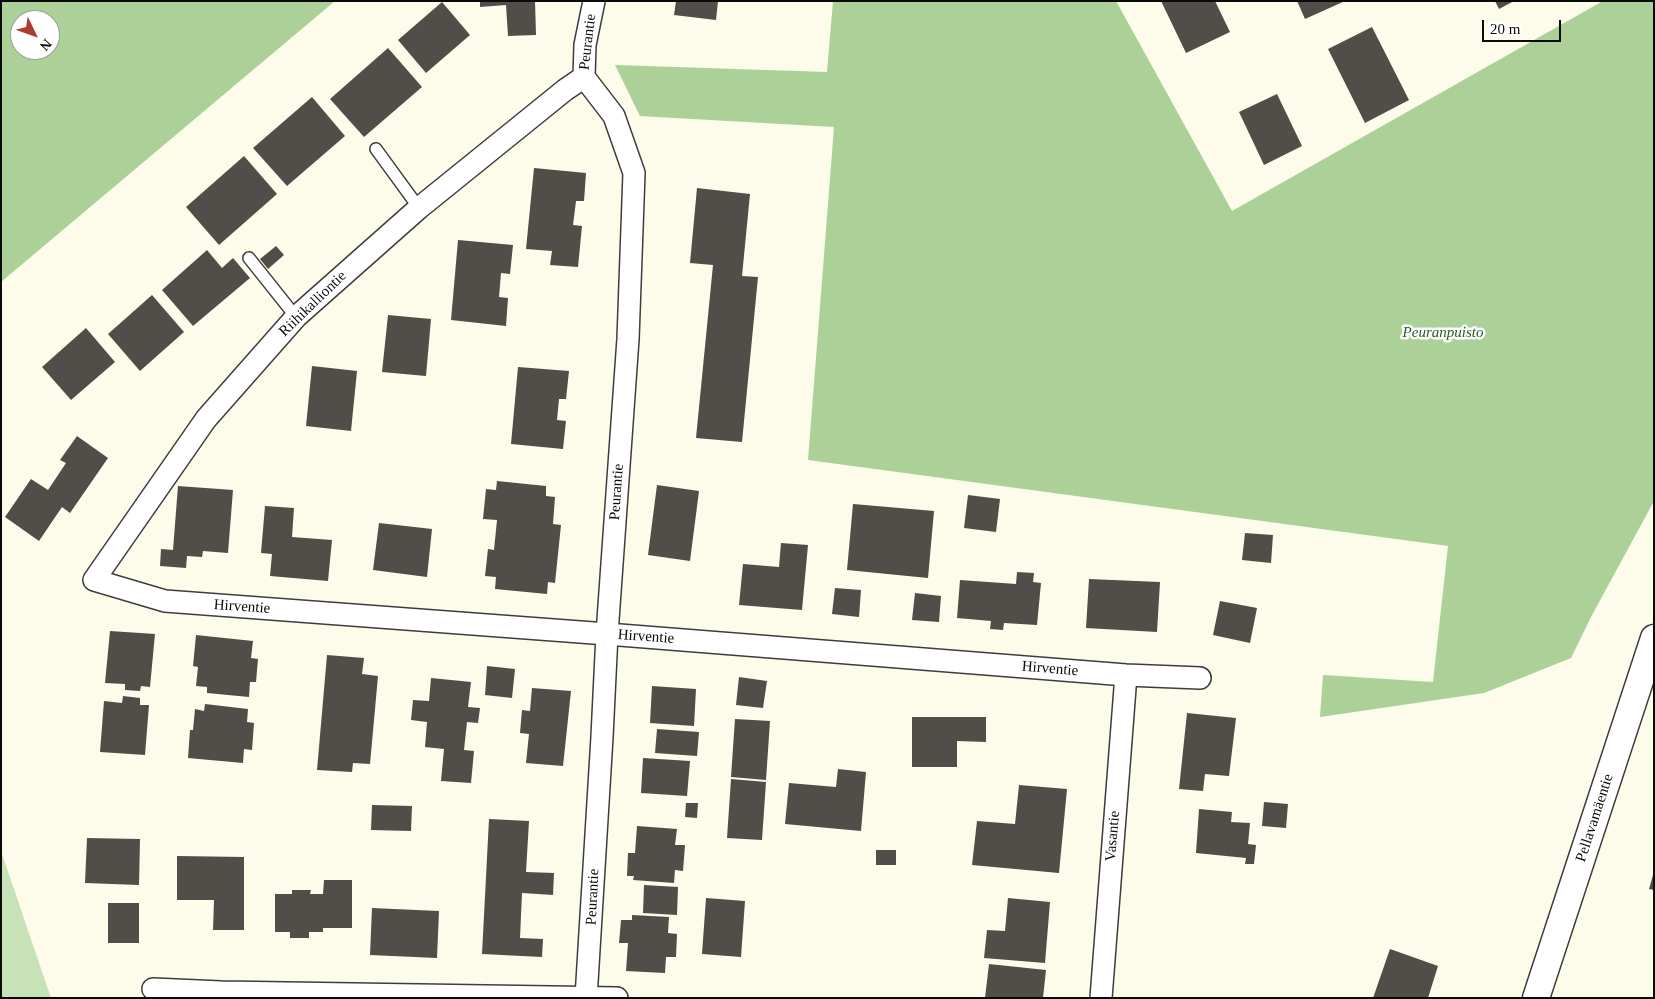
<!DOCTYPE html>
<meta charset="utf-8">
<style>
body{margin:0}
#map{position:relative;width:1655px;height:999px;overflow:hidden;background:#fdfbe9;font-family:Georgia,serif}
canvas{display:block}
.frame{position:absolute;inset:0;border:2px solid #0a0a0a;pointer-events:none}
.north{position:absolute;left:10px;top:10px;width:50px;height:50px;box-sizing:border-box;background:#fff;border:1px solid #9d9d9d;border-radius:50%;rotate:132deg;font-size:14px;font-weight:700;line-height:20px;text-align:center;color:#0a0a0a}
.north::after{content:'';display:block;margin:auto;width:18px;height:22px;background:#a93d33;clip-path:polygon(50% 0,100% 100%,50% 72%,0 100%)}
.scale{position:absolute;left:1482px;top:20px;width:79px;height:22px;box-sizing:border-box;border:2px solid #0a0a0a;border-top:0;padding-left:6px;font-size:15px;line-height:18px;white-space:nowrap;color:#0a0a0a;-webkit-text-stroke:4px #fff;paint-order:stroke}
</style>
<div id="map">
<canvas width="1655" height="999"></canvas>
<div class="frame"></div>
<div class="north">N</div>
<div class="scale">20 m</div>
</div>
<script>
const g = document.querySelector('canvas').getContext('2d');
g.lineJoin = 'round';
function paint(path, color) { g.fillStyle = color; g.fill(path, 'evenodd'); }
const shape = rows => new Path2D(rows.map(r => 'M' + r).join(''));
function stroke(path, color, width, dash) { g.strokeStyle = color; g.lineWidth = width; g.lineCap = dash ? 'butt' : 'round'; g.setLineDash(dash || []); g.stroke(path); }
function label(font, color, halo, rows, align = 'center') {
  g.font = font + ' Georgia,serif'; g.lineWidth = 5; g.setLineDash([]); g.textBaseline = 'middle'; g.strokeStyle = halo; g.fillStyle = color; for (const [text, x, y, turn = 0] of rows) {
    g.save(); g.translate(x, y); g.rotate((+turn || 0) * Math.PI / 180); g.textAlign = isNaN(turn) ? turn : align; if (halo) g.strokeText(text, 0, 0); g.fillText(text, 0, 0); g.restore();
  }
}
const green = shape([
 [1,851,51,998,1,998]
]);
const forest = shape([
 [1,1,335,1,1,282],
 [20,20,50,20,50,50,20,50],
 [833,1,1116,1,1232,211,1603,1,1654,1,1654,501,1591,617,1571,658,1484,693,1320,717,1323,675,1433,682,1448,546,808,460,834,127,640,116,615,65,827,72]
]);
const building = shape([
 [480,1,535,1,536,35,508,36,506,5,480,7],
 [676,1,718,1,716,20,674,15],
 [1161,1,1215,1,1230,32,1186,53],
 [1297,1,1345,1,1305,19],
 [1495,1,1514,1,1499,9],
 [442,2,470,35,426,73,398,40],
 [1372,27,1409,100,1365,123,1328,49],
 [388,48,422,87,364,137,330,99],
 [1277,94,1302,146,1264,165,1239,112],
 [312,97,345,136,287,186,253,148],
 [244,156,277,194,219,245,186,207],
 [534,168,586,173,584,201,576,201,573,225,582,226,578,267,550,265,552,251,526,249],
 [697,188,750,194,742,276,758,277,742,442,696,438,713,265,690,263],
 [458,240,513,245,510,274,501,273,499,297,508,298,506,326,451,320],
 [276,246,284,255,268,269,260,259],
 [207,250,222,268,233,258,250,278,193,326,162,290],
 [152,295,184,332,140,371,108,334],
 [388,315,431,319,426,376,382,372],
 [86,328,115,362,71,400,42,367],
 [312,366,357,371,351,431,306,426],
 [518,367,569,371,566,399,559,399,557,420,566,421,563,449,511,444],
 [77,436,108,458,70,513,62,507,39,541,5,517,31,479,48,490,66,463,60,460],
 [497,481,546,486,546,496,555,497,553,524,561,525,555,583,548,582,547,594,495,589,496,577,485,576,488,549,494,550,497,520,483,519,486,489,496,490],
 [657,485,699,491,690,561,648,555],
 [178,486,233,490,228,553,203,551,202,557,187,556,186,568,160,566,161,549,173,550],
 [968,495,1000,499,996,532,964,528],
 [853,504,934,511,928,578,847,570],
 [265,506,294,508,292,537,332,540,328,581,270,576,272,554,261,553],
 [379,523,432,529,427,577,373,570],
 [1245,533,1273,535,1271,563,1242,560],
 [781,543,808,545,802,610,739,605,743,564,779,567],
 [1017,572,1034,573,1033,582,1041,583,1037,625,1004,623,1003,630,990,629,991,621,957,618,960,580,1016,584],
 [1089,579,1160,582,1157,632,1086,628],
 [835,588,861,590,859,617,832,614],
 [915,593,941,596,939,622,912,620],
 [1220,601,1257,608,1250,643,1213,635],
 [110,631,155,634,150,687,141,686,140,691,125,690,125,684,105,683],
 [196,635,253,641,251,658,258,659,256,682,250,682,249,697,207,693,207,687,196,686,198,667,193,666],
 [327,655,364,658,362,674,378,676,370,764,353,763,352,772,317,770],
 [487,666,515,669,512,698,485,695],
 [739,677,767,681,763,708,736,705],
 [431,678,471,682,468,707,480,708,478,723,467,722,464,750,474,751,471,783,441,781,444,749,425,747,427,722,411,720,413,700,429,701],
 [652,686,696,689,694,726,650,723],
 [532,688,571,691,563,766,526,763,529,734,520,733,522,710,530,711],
 [123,696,140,698,140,705,149,705,145,755,100,752,104,701,122,703],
 [205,704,248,709,247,722,254,723,252,750,244,749,243,763,188,758,190,730,193,730,195,709,204,711],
 [1187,713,1236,718,1229,776,1205,774,1203,791,1179,789],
 [912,717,986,717,986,742,957,741,957,767,912,767],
 [735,719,770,721,766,780,731,777],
 [657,729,699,732,697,756,655,753],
 [643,758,690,761,687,796,641,793],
 [838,769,866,772,861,831,785,824,789,783,836,787],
 [731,779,766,782,762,840,727,838],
 [1019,785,1067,789,1059,873,972,865,977,821,1015,824],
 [1264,802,1288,804,1286,828,1262,826],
 [686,803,698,803,697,818,685,817],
 [372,805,412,806,411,831,371,830],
 [1199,809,1232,812,1231,822,1250,823,1248,844,1256,845,1254,864,1245,864,1246,858,1196,853],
 [489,819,529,821,526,872,554,873,553,895,522,893,520,938,543,939,542,957,482,954],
 [637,826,677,829,675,845,685,845,683,871,675,870,674,883,633,880,634,876,627,876,628,853,635,853],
 [87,838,140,839,139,885,85,883],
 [876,850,896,850,896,865,876,865],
 [177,856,244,857,244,930,213,930,214,900,177,900],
 [1653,875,1654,875,1654,890,1649,889],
 [324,880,352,880,352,928,323,928,323,932,309,932,309,938,290,938,290,932,275,932,275,894,292,894,292,890,311,890,310,894,323,894],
 [644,885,678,887,677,915,643,913],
 [706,898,745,901,741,957,702,954],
 [1008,898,1050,902,1045,963,984,958,987,930,1005,931],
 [108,903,139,903,139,943,108,943],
 [372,908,439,911,437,958,370,955],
 [632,915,669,917,668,933,677,934,676,957,666,957,665,973,626,971,628,943,619,943,621,920,632,920],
 [1390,949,1438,966,1428,998,1373,998],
 [989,964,1046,970,1043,998,985,998]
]);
const service = shape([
 [376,149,419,208],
 [249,258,296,317]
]);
const minor = shape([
 [584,77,565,90,419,208,296,317,206,419,94,580,165,601,607,634,1126,675,1200,678],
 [153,989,221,992,617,998],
 [586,998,602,737,607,634,628,339,634,173,614,116,584,77,585,45,594,1],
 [1101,998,1126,675]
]);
const tertiary = shape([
 [1536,998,1654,638]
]);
const streetNames = [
 ["Peurantie",588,42,-83],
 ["Riihikalliontie",313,304,-44],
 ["Peurantie",617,492,-86],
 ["Hirventie",242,607,4],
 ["Hirventie",646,637,4],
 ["Hirventie",1050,669,5],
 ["Pellavamäentie",1595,818,-72],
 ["Vasantie",1113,836,-85],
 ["Peurantie",593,897,-87]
];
const parkNames = [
 ["Peuranpuisto",1443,333]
];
paint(green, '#c8e2b8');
paint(forest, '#abd199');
paint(building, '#514d48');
stroke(service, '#3d3d3d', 14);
stroke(minor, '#3d3d3d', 24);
stroke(tertiary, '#3d3d3d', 29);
stroke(service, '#fff', 11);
stroke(minor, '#fff', 21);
stroke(tertiary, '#fff', 26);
label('15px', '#0a0a0a', '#fff', streetNames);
label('italic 15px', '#275923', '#fff', parkNames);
</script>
